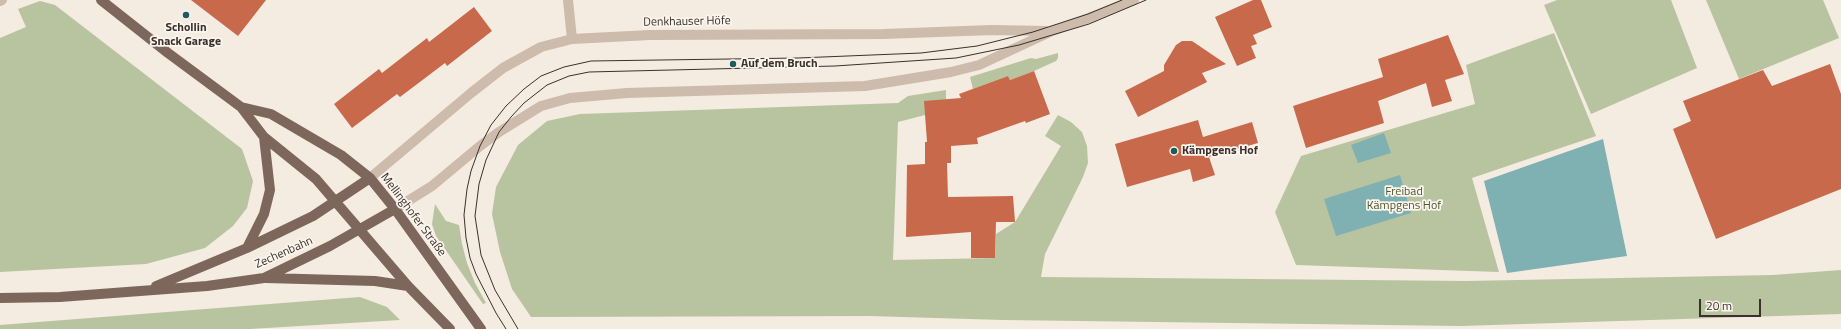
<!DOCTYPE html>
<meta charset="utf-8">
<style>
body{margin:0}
#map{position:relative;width:1841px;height:329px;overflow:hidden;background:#f4ebe1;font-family:"Titillium Web",sans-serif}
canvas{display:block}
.scale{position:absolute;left:1699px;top:299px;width:62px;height:18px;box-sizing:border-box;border:2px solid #3b302b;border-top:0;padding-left:5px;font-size:12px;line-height:14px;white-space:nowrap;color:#3b302b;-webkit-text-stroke:3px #fbf5ee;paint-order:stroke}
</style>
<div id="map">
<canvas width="1841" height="329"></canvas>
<div class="scale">20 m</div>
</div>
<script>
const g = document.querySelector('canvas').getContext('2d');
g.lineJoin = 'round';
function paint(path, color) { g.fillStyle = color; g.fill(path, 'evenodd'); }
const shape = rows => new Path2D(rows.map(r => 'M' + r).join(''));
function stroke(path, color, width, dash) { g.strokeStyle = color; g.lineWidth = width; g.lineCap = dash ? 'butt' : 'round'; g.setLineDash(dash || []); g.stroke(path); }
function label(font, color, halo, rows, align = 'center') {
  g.font = font + ' "Titillium Web",sans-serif'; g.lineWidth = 3.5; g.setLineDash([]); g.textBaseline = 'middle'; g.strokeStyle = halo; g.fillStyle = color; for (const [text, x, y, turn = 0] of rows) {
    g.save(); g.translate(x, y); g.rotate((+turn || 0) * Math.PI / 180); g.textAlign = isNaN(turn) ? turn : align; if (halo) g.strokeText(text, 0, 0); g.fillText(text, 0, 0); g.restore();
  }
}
const green = shape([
 [1557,0,1671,0,1697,68,1591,114,1544,5],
 [1706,0,1823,0,1839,38,1739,79],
 [40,1,55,5,242,149,253,181,247,208,233,226,205,248,146,264,0,272,0,38,26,27,18,9],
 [1554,33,1596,136,1472,178,1499,272,1296,265,1275,212,1301,156,1475,104,1466,65],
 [1058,53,1058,58,1056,61,1034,71,1010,80,1008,76,973,89,970,77,1031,58,1036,59],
 [946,90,946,99,925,115,898,122,893,260,995,258,996,234,1015,222,1061,146,1045,136,1058,115,1071,122,1082,132,1087,146,1088,163,1083,177,1045,254,1041,277,1467,281,1773,275,1841,270,1841,314,1461,326,1003,320,869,316,531,317,512,289,500,252,492,214,496,187,518,145,547,121,580,114,898,103,908,96],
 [435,204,446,221,459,225,462,244,467,263,475,283,486,303,483,304,436,236,432,224],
 [360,297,387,307,400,320,250,329,0,329,0,325]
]);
const water = shape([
 [1384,133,1391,153,1358,163,1351,145],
 [1603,139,1627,256,1507,273,1484,181],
 [1400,175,1411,213,1336,236,1324,199]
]);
const building = shape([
 [191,0,266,0,238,36],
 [1253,0,1261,0,1272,27,1253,35,1257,44,1251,46,1256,58,1237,66,1215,17],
 [474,7,492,31,447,66,445,63,400,97,397,94,352,128,334,104,379,69,382,73,427,38,429,42],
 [1448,35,1464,74,1445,80,1452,101,1432,107,1426,83,1378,101,1384,123,1306,148,1293,106,1383,77,1378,59],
 [1182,41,1192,41,1226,64,1202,73,1207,82,1138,117,1125,91,1164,71,1164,65,1176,45],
 [1830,64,1841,94,1841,189,1716,239,1673,129,1691,121,1683,101,1763,70,1772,86],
 [1034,71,1050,114,1026,123,1025,121,977,138,978,144,951,146,951,163,947,163,948,197,1013,196,1015,222,996,222,995,258,971,258,971,232,906,237,907,165,925,164,925,142,927,142,924,101,961,98,959,94,1008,76,1010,80],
 [1198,120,1203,137,1252,122,1258,143,1209,157,1215,175,1193,182,1190,169,1127,187,1115,144]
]);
const minor = shape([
 [568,0,572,39],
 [0,1,2,0],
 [370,178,471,93,503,68,541,47,572,39,650,35,883,34,992,30,1046,31],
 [395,209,432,186,480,146,499,132,541,106,570,98,627,93,865,86,951,72,979,65,1052,31,1089,18,1134,0]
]);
const major = shape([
 [101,0,168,53,241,107,264,137,316,179,408,286,450,329],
 [241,107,271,114,341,155,370,178,395,209,481,329],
 [247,248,264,214,270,190,264,137],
 [266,278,375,281,408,286],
 [156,286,247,248,313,216,370,178],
 [0,298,60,297,207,286,264,278,330,246,395,209]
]);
const tram = shape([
 [506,329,496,313,476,274,470,258,466,238,464,215,467,189,471,171,480,146,491,125,506,106,524,89,541,76,564,67,591,61,798,58,921,53,977,46,1033,32,1088,14,1122,0],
 [518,329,495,290,481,255,475,216,479,184,486,160,499,132,511,117,524,103,547,85,569,76,589,72,835,66,956,58,1019,45,1089,24,1146,0]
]);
const markers = [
 [186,15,4,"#1f5a5e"],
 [733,64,4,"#1f5a5e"],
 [1174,151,4,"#1f5a5e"]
];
const streetNames = [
 ["Denkhauser Höfe",687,22,-1],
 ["Mellinghofer Straße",413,215,53],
 ["Zechenbahn",284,253,-24]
];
const poiNames = [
 ["Schollin",186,28,"center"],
 ["Snack Garage",186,42,"center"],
 ["Auf dem Bruch",741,64],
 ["Kämpgens Hof",1182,151]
];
const parkNames = [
 ["Freibad",1404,192],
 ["Kämpgens Hof",1404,206]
];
paint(green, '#b8c4a0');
paint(water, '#7fb0b2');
paint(building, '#c8694b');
stroke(minor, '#cdbbac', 10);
stroke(major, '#7d675c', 10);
stroke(tram, '#3b302b', 1);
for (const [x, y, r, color] of markers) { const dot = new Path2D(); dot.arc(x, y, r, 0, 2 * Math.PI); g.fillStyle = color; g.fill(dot); stroke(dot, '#fbf5ee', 1.5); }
label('12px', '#3b302b', '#fbf5ee', streetNames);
label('bold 12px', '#3b302b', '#fbf5ee', poiNames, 'left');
label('12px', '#4a5a2e', '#fbf5ee', parkNames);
</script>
